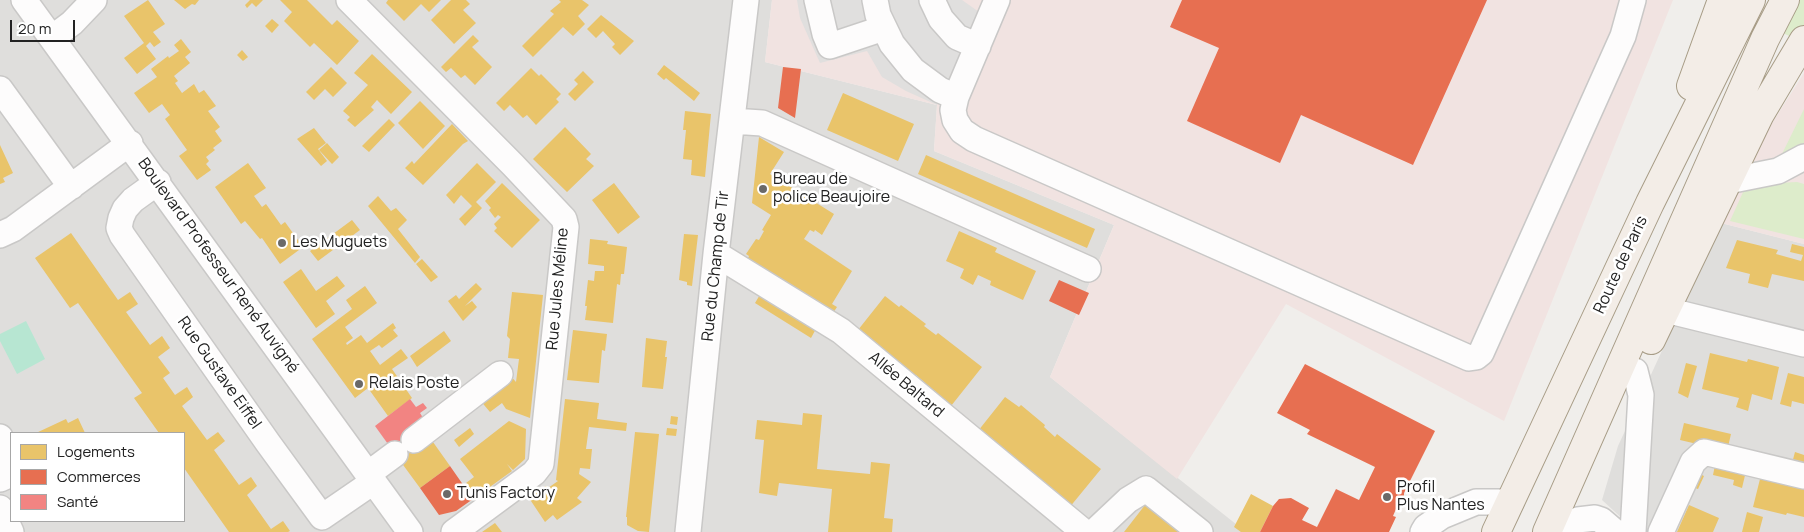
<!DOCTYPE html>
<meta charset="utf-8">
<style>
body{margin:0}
#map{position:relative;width:1804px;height:532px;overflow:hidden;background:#f0eeeb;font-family:Manrope,sans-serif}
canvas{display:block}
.legend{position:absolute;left:10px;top:432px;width:175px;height:90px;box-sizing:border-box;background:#fff;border:1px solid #a7a7a7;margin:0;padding:6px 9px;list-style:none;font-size:15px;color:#222}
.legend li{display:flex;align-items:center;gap:10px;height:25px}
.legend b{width:25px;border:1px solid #a7a7a7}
.scale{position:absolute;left:10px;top:20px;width:65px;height:22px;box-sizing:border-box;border:2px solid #222;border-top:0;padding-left:6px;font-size:15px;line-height:18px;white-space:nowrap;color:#222;-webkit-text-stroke:4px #fff;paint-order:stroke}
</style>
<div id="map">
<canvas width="1804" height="532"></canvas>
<ul class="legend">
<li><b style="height:14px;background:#e9c46a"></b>Logements</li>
<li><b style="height:14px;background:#e76f51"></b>Commerces</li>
<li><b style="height:14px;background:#f28482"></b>Santé</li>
</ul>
<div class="scale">20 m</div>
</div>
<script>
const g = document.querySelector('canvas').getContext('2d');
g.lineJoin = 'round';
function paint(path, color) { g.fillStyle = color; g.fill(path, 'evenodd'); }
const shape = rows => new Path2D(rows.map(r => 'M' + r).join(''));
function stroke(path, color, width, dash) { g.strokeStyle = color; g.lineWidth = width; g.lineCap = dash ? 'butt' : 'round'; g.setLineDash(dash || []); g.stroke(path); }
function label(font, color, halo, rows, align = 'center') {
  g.font = font + ' Manrope,sans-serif'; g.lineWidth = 5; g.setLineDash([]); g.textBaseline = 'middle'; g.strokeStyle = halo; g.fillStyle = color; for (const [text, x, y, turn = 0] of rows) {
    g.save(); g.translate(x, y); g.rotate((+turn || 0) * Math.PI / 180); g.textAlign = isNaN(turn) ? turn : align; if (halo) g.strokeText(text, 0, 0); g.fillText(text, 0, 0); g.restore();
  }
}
const residential = shape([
 [0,0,772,0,765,62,937,105,934,151,1114,225,1050,377,1246,532,0,532],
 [11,433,184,433,184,521,11,521],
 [1721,223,1804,244,1804,532,1637,532,1602,500,1618,446]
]);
const commercial = shape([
 [772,0,1673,0,1504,421,1286,304,1177,479,1050,377,1114,225,934,151,937,105,765,62],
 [1804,73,1804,244,1721,223,1762,139]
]);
const grass = shape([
 [1800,0,1804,0,1804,26,1795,39,1783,33],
 [1804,109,1804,146,1781,156],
 [1797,182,1804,184,1804,239,1730,221,1744,190,1777,183]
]);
const pitch = shape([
 [26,321,45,359,17,374,0,341,0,334]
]);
const parking = shape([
 [797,0,962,0,979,12,937,105,906,91,882,77,867,51,820,63,800,18]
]);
const homes = shape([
 [148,0,165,24,153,32,161,42,154,47,150,42,146,46,156,59,137,74,124,58,144,43,124,16],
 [174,0,199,0,195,5,192,4,185,9],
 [250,0,263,0,256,7,252,3,247,8,245,5],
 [280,0,307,0,332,25,337,20,359,41,337,65,314,43,310,47,284,21,292,12],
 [388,0,441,0,429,12,421,4,404,21,386,3],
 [451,0,466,0,470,4,463,10,476,23,454,44,431,20],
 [559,0,582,0,589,5,578,16,585,24,573,36,563,27,533,57,522,46,554,14,550,11,561,2],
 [601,15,634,41,620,55,612,47,615,44,603,31,596,38,587,29],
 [272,19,279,25,272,33,265,26],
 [473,35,479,41,472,47,492,67,475,85,465,75,461,78,451,68,446,72,441,67],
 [181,39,191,52,185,57,190,63,174,76,178,81,175,83,182,93,194,84,199,93,204,90,216,106,208,111,220,127,215,131,222,141,213,148,215,150,206,157,209,161,206,164,211,170,197,180,179,156,187,150,165,119,170,115,162,104,149,113,134,93,157,77,151,69,168,56,169,58,179,51,174,45],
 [242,50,248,57,243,61,237,55],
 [372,54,412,92,391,114,377,100,371,107,374,110,355,127,347,120,350,117,343,111,368,85,354,73],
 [664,65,700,93,694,101,666,78,664,80,657,74],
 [331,67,347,83,333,97,325,89,314,100,306,92],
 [531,68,539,76,541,74,561,94,556,99,559,102,536,125,527,115,523,118,510,105,504,111,496,103],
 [583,71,594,82,575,101,568,94,578,84,574,80],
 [843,93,914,124,898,161,827,130],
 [420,101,445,126,423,149,398,123],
 [685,111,711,114,705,177,691,175,692,160,683,159,686,130,683,130],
 [389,119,395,125,369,152,362,146],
 [452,124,468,141,463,144,423,185,405,168,412,161,414,164],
 [565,127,591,154,586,159,594,166,567,192,533,159],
 [314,128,326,143,318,149,327,161,321,166,297,139],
 [759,137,784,152,770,174,834,214,822,235,815,230,814,232,810,230,804,239,852,271,832,304,837,307,831,316,746,262,749,256,746,254,756,239,759,240,764,231,762,230,771,215,752,203],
 [327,143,339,157,332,164,319,150],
 [0,145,13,173,3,178,5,182,0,184],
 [926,155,1095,229,1087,248,918,174],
 [248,163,266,188,254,196,262,207,266,204,281,225,285,222,303,247,280,264,262,238,260,239,245,221,241,224,215,187],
 [477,163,496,182,476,202,482,208,465,226,459,219,472,206,461,195,454,204,446,195],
 [502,183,540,220,512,248,494,231,497,228,494,224,501,217,498,215,495,218,489,210,491,208,485,201],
 [614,183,640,217,618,234,592,200],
 [378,196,391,211,396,208,407,220,398,229,420,257,415,263,368,206],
 [352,220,360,230,318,261,310,251],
 [959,231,997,248,995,252,1036,271,1023,300,990,285,991,281,978,275,973,285,960,278,964,269,946,261],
 [71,233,118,300,130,292,138,304,126,312,150,345,162,336,170,348,158,357,170,373,163,378,175,395,187,387,193,397,182,406,207,440,218,432,225,441,214,450,239,485,251,477,257,486,247,495,271,529,283,521,290,531,288,532,229,532,184,468,184,433,159,433,134,398,142,393,78,303,70,308,35,258],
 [684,234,698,235,692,286,687,285,687,282,679,280],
 [590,239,608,241,607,244,627,247,624,274,621,274,620,285,617,284,613,323,585,320,587,306,585,306,588,280,594,281,595,271,604,271,604,266,588,264],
 [1737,240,1778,250,1776,254,1801,261,1803,255,1790,252,1792,244,1804,247,1804,281,1772,274,1768,288,1748,283,1750,274,1726,268],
 [422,259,438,277,431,282,416,264],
 [301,269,316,291,337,276,345,286,326,301,335,314,316,328,283,282],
 [476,283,482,289,465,306,472,301,477,307,463,321,448,301,456,295,459,299],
 [365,286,377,303,345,327,353,338,346,343,347,345,361,335,367,343,393,323,396,328,393,330,398,336,382,348,379,345,370,351,380,365,401,349,408,358,392,369,412,398,388,416,368,388,355,398,312,339,352,309,346,300],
 [512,292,543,295,530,418,506,409,502,403,490,412,479,399,509,374,516,382,519,359,508,358,510,339,507,336],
 [761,293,817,327,811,338,755,303],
 [885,296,899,307,901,305,926,324,924,326,936,335,938,333,982,367,951,406,923,385,925,383,916,375,914,378,901,367,902,364,893,358,891,360,858,330],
 [573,330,607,334,605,351,602,350,599,383,567,380],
 [444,331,451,341,417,367,410,356],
 [646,338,667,341,665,357,667,357,663,389,642,387],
 [1710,353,1747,362,1748,359,1779,367,1772,400,1752,394,1748,411,1736,407,1739,398,1702,389],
 [1686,363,1697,366,1688,398,1678,393],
 [1788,373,1804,377,1804,404,1792,401,1791,407,1780,404],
 [1005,397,1019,407,1021,405,1045,425,1044,427,1055,437,1057,434,1101,469,1069,508,978,431],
 [565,399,599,403,597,419,627,423,626,431,589,427,586,449,592,449,590,469,580,468,579,474,591,482,577,498,582,502,557,520,553,515,545,522,529,498,546,486,548,488,558,481,556,480],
 [803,413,822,415,817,469,870,474,871,462,890,464,884,518,893,519,892,532,828,532,832,489,779,483,777,496,759,493,764,440,755,439,757,420,802,425],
 [671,416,678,417,677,425,670,424],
 [78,418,85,433,36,433,66,419,68,423],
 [509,421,526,429,525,459,513,470,507,464,512,471,476,497,466,483,474,477,460,459],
 [1684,423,1731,434,1727,451,1680,440],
 [470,428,474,434,459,447,454,440],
 [667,428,677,429,676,436,666,435],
 [635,432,659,434,649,532,638,531,627,525,627,517,626,517],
 [428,435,450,466,420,488,398,458],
 [1795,452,1804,455,1804,464,1791,467],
 [1716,460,1747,467,1742,488,1733,485,1734,480,1713,475],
 [1694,471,1704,476,1698,489,1687,485],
 [1762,471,1804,481,1804,517,1787,513,1786,515,1753,507],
 [1251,494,1273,506,1260,532,1241,532,1234,527],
 [1145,505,1180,532,1124,532],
 [1689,505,1719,518,1713,532,1677,532],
 [1747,512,1763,517,1759,532,1742,532],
 [495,523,502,532,482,532]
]);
const shops = shape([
 [1182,0,1487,0,1413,165,1301,115,1280,163,1187,121,1219,48,1170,27],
 [783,67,801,69,795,118,778,108],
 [1059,280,1089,293,1079,315,1049,301],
 [1305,364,1435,431,1404,493,1404,502,1401,506,1396,509,1393,516,1396,517,1389,532,1260,532,1273,506,1279,499,1291,498,1309,508,1302,520,1317,527,1336,489,1359,500,1375,467,1307,434,1310,430,1277,413],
 [450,466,473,499,456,511,439,515,420,488]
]);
const health = shape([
 [410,399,416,407,423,403,427,408,420,413,425,421,417,444,398,458,375,426]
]);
const minor = shape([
 [24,0,410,532],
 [349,0,513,165,564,219,566,227,541,464,534,473,454,532],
 [817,0,825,34,830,46,884,28],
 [875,0,878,15,892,44,913,70,940,90,956,97],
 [932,0,941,19,957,37,978,46],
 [997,0,956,97,953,110,955,120,962,131,974,139,1469,358,1476,357,1481,353,1623,36,1633,0],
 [52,38,72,23,94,0],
 [0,89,71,187],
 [732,121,762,123,1088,269],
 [1728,181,1778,171,1804,157],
 [158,182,133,200,125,209,121,218,119,228,122,235,268,443,322,517,373,482],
 [0,235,13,229,130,143],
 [716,254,841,331,1084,532],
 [1668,307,1678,313,1804,344],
 [0,437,11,463],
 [414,440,500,374],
 [368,474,395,454],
 [0,479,11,474],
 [0,508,11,532],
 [688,532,716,254,746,0],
 [1094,532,1128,500,1146,489,1200,532],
 [1423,532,1426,527,1442,516,1476,502,1511,502],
 [1565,532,1569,525,1578,520,1595,518,1601,520,1615,532],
 [1633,532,1641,395,1635,371],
 [1661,532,1693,462,1704,452,1804,476]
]);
const major = shape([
 [1691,86,1722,0],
 [1651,340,1760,114,1804,40],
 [1496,532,1650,203,1751,0],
 [1547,532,1765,39,1785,0]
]);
const markers = [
 [763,189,5,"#6a6968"],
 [282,243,5,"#6a6968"],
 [359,384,5,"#6a6968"],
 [447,494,5,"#6a6968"],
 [1387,497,5,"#6a6968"]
];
const poiNames = [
 ["Bureau de",773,180],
 ["police Beaujoire",773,198],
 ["Les Muguets",292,243],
 ["Relais Poste",369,384],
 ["Profil",1397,488],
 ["Plus Nantes",1397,506],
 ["Tunis Factory",457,494]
];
const streetNames = [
 ["Route de Paris",1621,265,-65],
 ["Boulevard Professeur René Auvigné",218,266,54],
 ["Rue du Champ de Tir",716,266,-84],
 ["Rue Jules Méline",558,289,-85],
 ["Rue Gustave Eiffel",219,373,55],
 ["Allée Baltard",906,385,40]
];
paint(residential, '#dfdedc');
paint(commercial, '#f1e3e1');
paint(grass, '#ddeccb');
paint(pitch, '#b7e6d2');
paint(parking, '#e0dfde');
paint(homes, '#e9c46a');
paint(shops, '#e76f51');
paint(health, '#f28482');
stroke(minor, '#c9c8c7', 28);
stroke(major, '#a79c86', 30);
stroke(minor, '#fdfcfc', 25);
stroke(major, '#f3ede7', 28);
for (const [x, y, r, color] of markers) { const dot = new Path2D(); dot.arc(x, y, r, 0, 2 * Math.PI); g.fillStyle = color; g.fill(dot); stroke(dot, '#fff', 2); }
label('16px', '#222', '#fff', poiNames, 'left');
label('16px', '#222', '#fff', streetNames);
</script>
